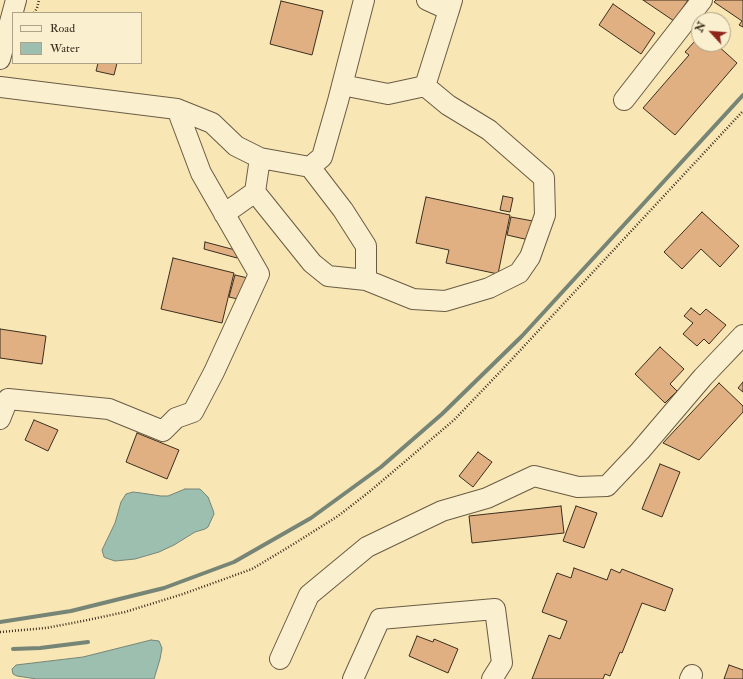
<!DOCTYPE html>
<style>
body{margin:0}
#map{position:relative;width:743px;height:679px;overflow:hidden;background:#f8e6b5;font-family:"IM FELL Double Pica",serif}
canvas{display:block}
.legend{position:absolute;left:12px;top:12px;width:130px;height:52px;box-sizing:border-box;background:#faefcf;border:1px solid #aea288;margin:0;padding:5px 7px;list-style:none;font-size:12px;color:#3b2e1e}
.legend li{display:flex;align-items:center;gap:8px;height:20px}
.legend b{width:20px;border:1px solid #aea288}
.north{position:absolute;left:691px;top:12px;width:40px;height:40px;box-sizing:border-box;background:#faefcf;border:1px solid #aea288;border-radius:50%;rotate:296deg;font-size:11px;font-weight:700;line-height:16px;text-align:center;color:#3b2e1e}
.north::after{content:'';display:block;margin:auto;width:14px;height:18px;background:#8f2418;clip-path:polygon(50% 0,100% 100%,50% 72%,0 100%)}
</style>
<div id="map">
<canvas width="743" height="679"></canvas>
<ul class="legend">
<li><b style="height:5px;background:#faefcf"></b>Road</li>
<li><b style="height:11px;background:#9dbfb0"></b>Water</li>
</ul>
<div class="north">N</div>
</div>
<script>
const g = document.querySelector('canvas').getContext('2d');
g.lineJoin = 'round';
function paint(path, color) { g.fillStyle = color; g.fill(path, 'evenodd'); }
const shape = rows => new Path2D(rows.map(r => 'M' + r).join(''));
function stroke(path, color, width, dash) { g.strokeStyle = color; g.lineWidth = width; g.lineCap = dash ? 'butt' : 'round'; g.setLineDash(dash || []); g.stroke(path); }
const water = shape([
 [185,489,200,489,208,497,213,510,214,514,208,527,205,529,195,532,174,545,159,552,135,559,115,561,106,558,104,557,102,550,115,523,121,502,126,494,133,492,141,493,161,496,168,496,185,489],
 [151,640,159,641,162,648,160,659,154,679,37,679,17,676,13,674,12,669,16,665,83,657,151,640]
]);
const stream = shape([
 [0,622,71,611,164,588,234,562,311,518,381,467,442,414,522,336,743,95],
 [13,649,40,648,88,642]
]);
const building = shape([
 [643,0,688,0,674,21,643,0],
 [716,0,743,0,743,27,739,25,742,21,714,2,716,0],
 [281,1,323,11,312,55,270,44,281,1],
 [613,4,655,33,641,54,599,25,613,4],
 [695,41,700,45,701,44,716,44,737,63,675,135,643,108,689,55,685,52,695,41],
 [98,63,117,63,114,75,96,71,98,63],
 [503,196,513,198,510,212,500,210,503,196],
 [426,197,510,215,498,274,446,263,449,250,416,243,426,197],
 [702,212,739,246,720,267,701,249,682,269,664,252,702,212],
 [511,217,533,221,529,240,507,235,511,217],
 [205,242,239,251,237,258,204,249,205,242],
 [173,258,234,273,222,323,161,309,173,258],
 [235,275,248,278,242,300,229,297,235,275],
 [691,308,700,315,706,309,726,325,709,344,704,339,697,346,683,334,693,323,684,316,691,308],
 [0,329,46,336,42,364,0,358,0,329],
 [660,347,684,369,670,384,677,391,665,403,635,374,660,347],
 [743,382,743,392,738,388,743,382],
 [719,383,743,406,743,412,699,460,663,443,719,383],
 [34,420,58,430,48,451,25,440,34,420],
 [137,433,179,450,167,479,126,462,137,433],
 [478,452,492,462,473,487,459,476,478,452],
 [660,464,680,472,662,517,642,509,660,464],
 [561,506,564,533,472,543,469,516,561,506],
 [576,506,597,513,584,548,563,541,576,506],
 [574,568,607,580,611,569,620,573,622,569,673,589,665,611,642,603,622,653,620,652,610,676,605,674,603,679,532,679,549,635,560,639,567,621,542,612,557,573,571,578,574,568],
 [417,636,433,642,434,639,458,649,448,673,409,656,417,636],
 [729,665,743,670,743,679,724,679,729,665]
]);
const path = shape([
 [34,13,37,8,39,0],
 [0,632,46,628,83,621,125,612,183,594,252,569,292,545,338,516,369,492,454,420,500,372,743,111]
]);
const minor = shape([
 [427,0,449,10,452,0],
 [0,59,16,0],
 [342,85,388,94,425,86,449,10],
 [0,87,177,109,212,123,236,146,260,158,310,167,322,157,338,101,364,0],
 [624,100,702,0],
 [260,158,255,192,312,263,328,276,366,280],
 [310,167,343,210,366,246,366,280,413,299,445,301,489,288,519,273,530,257,545,215,544,178,489,130,448,105,425,86],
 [224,214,255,192],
 [0,419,8,399,109,409,163,431,176,418,193,412,214,372,259,274,201,173,177,109],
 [280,659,309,595,367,547,442,511,487,498,534,476,578,487,607,486,640,451,703,377,743,335],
 [353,679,380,619,495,609,502,663,492,679],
 [690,679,692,675]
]);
paint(water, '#9dbfb0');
stroke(water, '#768576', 1);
stroke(stream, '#768576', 4);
paint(building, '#e0b083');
stroke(building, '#3b2e1e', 1);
stroke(minor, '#6a5c44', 22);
stroke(path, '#3b2e1e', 2.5, [1, 2]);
stroke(minor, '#faefcf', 20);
</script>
